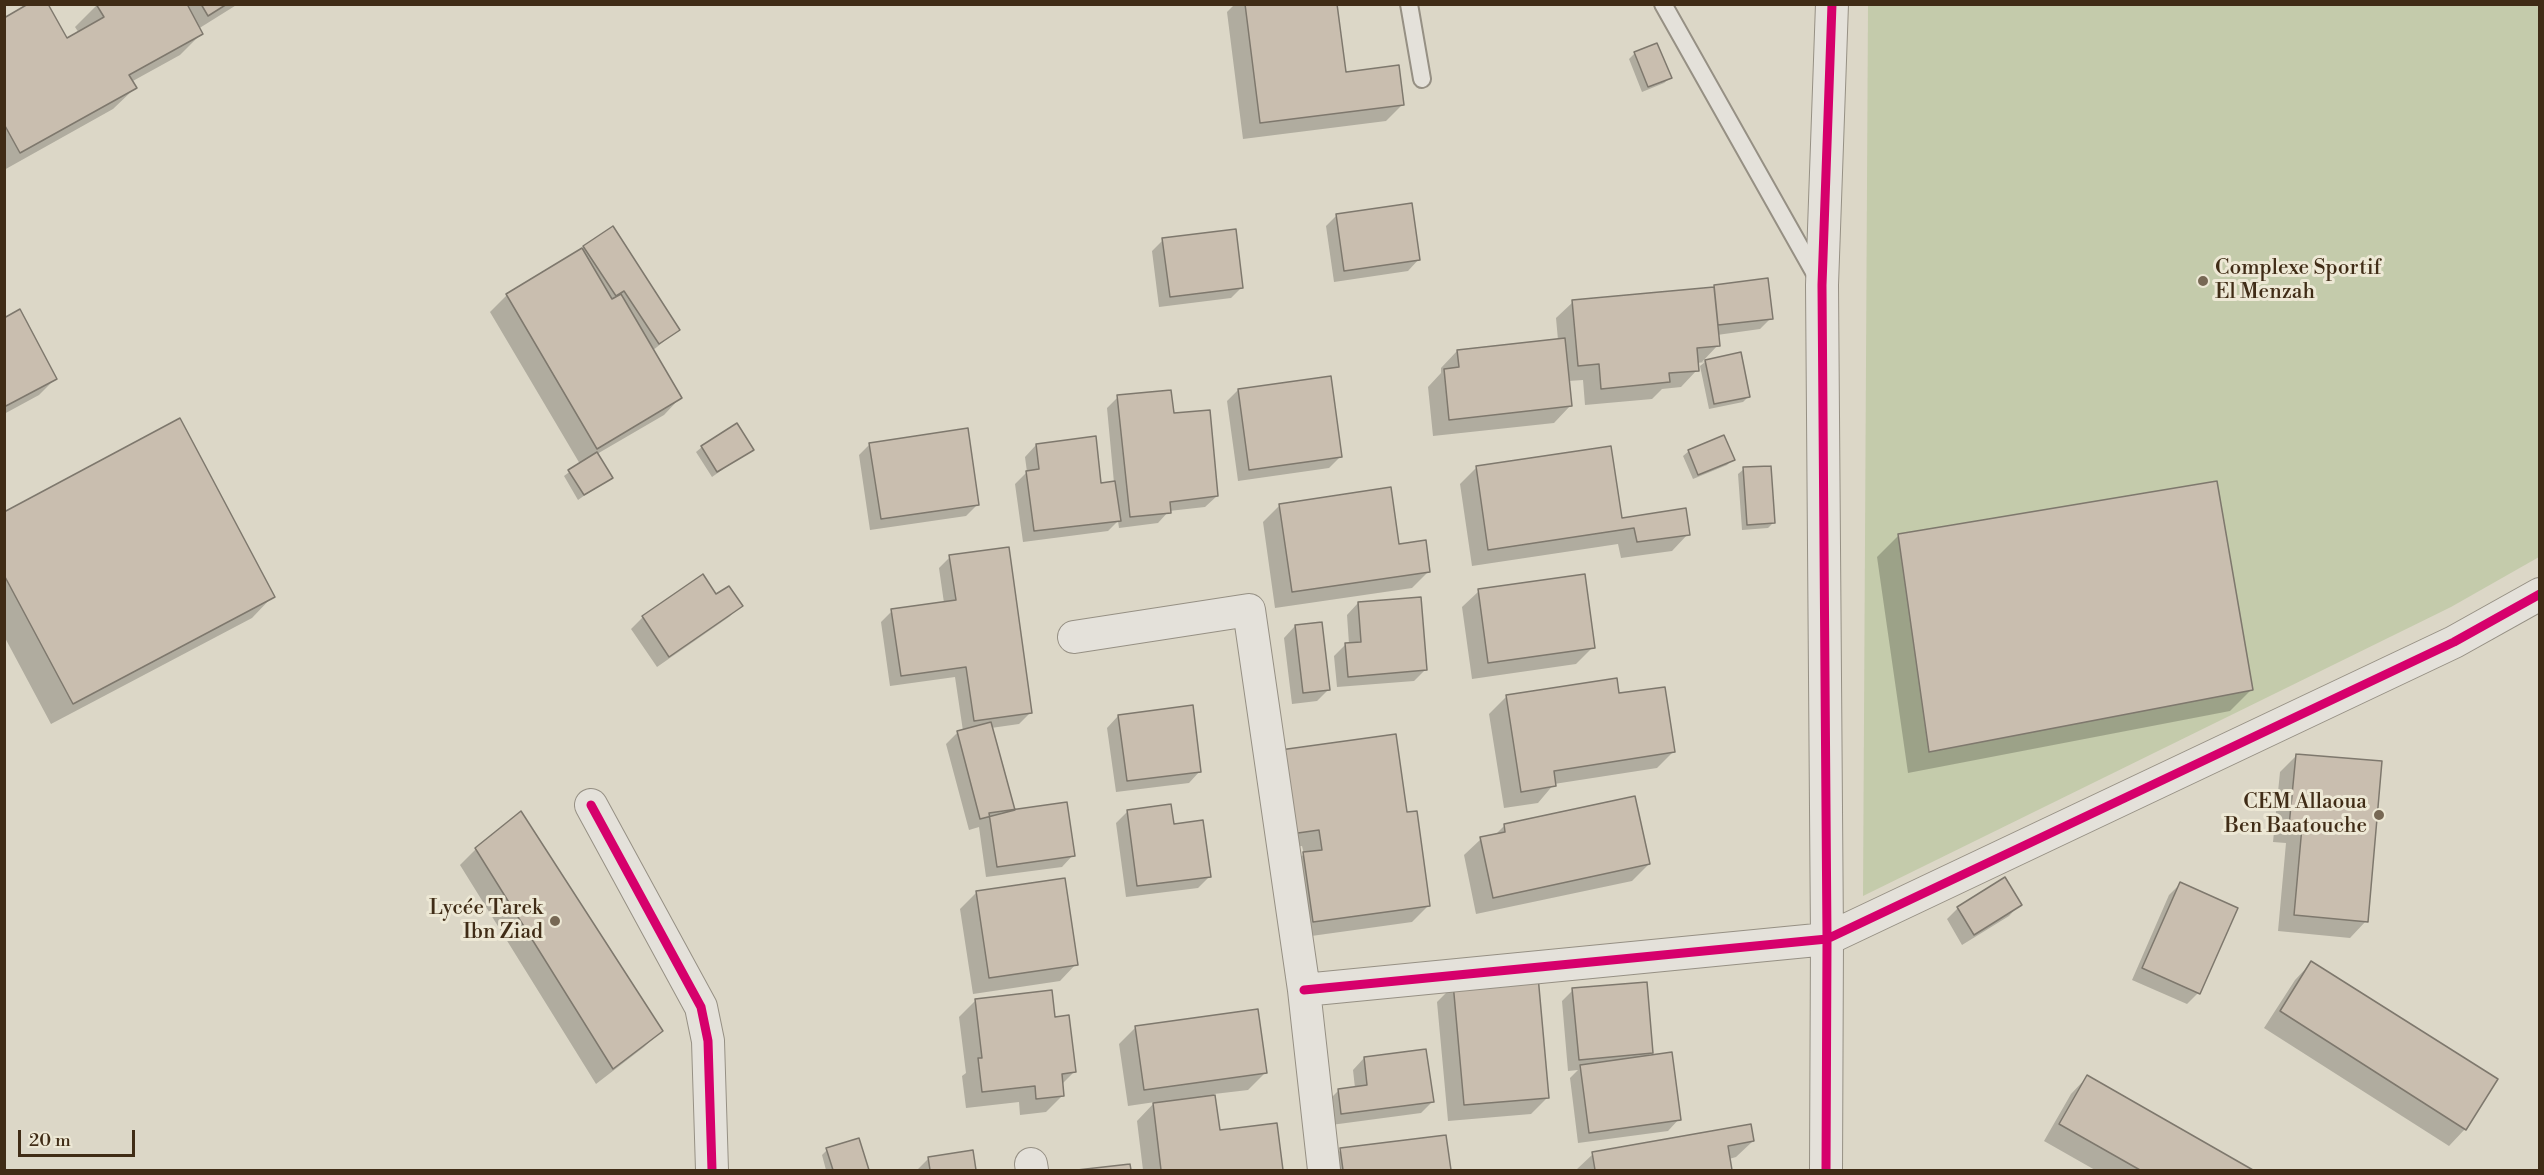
<!DOCTYPE html>
<meta charset="utf-8">
<style>
body{margin:0}
#map{position:relative;width:2544px;height:1175px;overflow:hidden;background:#dcd7c7;font-family:"Libre Bodoni",serif}
canvas{display:block}
.frame{position:absolute;inset:0;border:6px solid #402c16;pointer-events:none}
.scale{position:absolute;left:18px;top:1130px;width:117px;height:27px;box-sizing:border-box;border:3px solid #402c16;border-top:0;padding-left:8px;font-size:18px;line-height:21px;white-space:nowrap;color:#402c16;-webkit-text-stroke:4px #ede8d5;paint-order:stroke}
</style>
<div id="map">
<canvas width="2544" height="1175"></canvas>
<div class="frame"></div>
<div class="scale">20 m</div>
</div>
<script>
const g = document.querySelector('canvas').getContext('2d');
g.lineJoin = 'round';
function paint(path, color) { g.fillStyle = color; g.fill(path, 'evenodd'); }
const shape = rows => new Path2D(rows.map(r => 'M' + r).join(''));
function stroke(path, color, width, dash) { g.strokeStyle = color; g.lineWidth = width; g.lineCap = dash ? 'butt' : 'round'; g.setLineDash(dash || []); g.stroke(path); }
function label(font, color, halo, rows, align = 'center') {
  g.font = font + ' "Libre Bodoni",serif'; g.lineWidth = 6; g.setLineDash([]); g.textBaseline = 'middle'; g.strokeStyle = halo; g.fillStyle = color; for (const [text, x, y, turn = 0] of rows) {
    g.save(); g.translate(x, y); g.rotate((+turn || 0) * Math.PI / 180); g.textAlign = isNaN(turn) ? turn : align; if (halo) g.strokeText(text, 0, 0); g.fillText(text, 0, 0); g.restore();
  }
}
const green = shape([
 [1868,5,2539,5,2539,557,2451,607,1863,896]
]);
const shadow = shape([
 [98,4,238,4,198,29,201,34,180,55,131,82,135,88,113,109,4,170,4,19,66,40,79,33,75,27],
 [1235,4,1336,4,1344,73,1403,104,1386,121,1243,139,1227,12],
 [1657,45,1670,78,1664,83,1642,92,1629,59,1634,54],
 [1337,215,1419,259,1408,271,1334,282,1326,226],
 [1163,240,1242,287,1231,298,1159,307,1152,251],
 [584,247,678,330,652,351,680,398,664,415,597,454,611,477,578,500,564,476,580,464,490,312,507,295],
 [1715,286,1771,318,1760,329,1717,335,1718,345,1702,362,1740,354,1749,396,1743,402,1709,409,1700,366,1705,362,1697,363,1697,370,1681,387,1662,389,1652,399,1585,405,1583,380,1568,381,1570,406,1554,423,1433,436,1428,387,1441,373,1441,368,1457,351,1558,340,1556,318,1573,302,1712,289],
 [4,319,55,379,39,395,4,414],
 [1238,390,1340,457,1329,468,1238,481,1227,401],
 [1118,397,1172,414,1217,496,1205,507,1169,511,1158,523,1119,528,1118,521,1108,531,1023,542,1015,484,1027,472,1025,457,1036,445,1100,485,1114,483,1107,408],
 [870,444,978,504,966,516,870,530,859,455],
 [702,447,752,449,712,477,696,452],
 [1609,447,1620,519,1688,534,1672,551,1621,558,1618,544,1472,566,1460,484,1476,468],
 [1689,451,1733,459,1727,465,1693,479,1683,456],
 [1744,469,1773,523,1768,528,1742,530,1738,474],
 [1280,505,1429,571,1412,588,1275,608,1263,522],
 [4,514,273,596,252,618,51,724,4,636],
 [1899,535,2252,689,2230,711,1908,773,1877,557],
 [950,557,1031,712,1019,724,991,728,1014,811,1073,855,1062,867,986,877,979,827,969,830,946,744,957,733,963,731,955,677,890,686,881,622,892,611,944,603,939,568],
 [703,577,716,596,741,606,729,617,657,667,631,629,642,618],
 [1479,591,1593,647,1576,664,1472,679,1462,607],
 [1358,603,1425,670,1414,681,1337,687,1334,656,1346,644,1349,644,1347,615],
 [1295,626,1328,690,1317,701,1292,704,1284,638],
 [1616,680,1618,695,1673,752,1657,768,1554,784,1538,803,1504,808,1489,714,1506,697],
 [1118,716,1200,771,1189,783,1116,792,1107,728],
 [2297,755,2366,921,2350,938,2278,931,2286,843,2273,842,2280,772],
 [1264,768,1406,814,1429,905,1412,922,1297,938,1287,870,1304,854,1302,846,1275,850],
 [1128,811,1172,826,1209,877,1198,888,1126,897,1116,823],
 [1505,825,1649,864,1632,881,1476,914,1464,855,1481,839,1494,836],
 [476,849,661,1031,644,1047,596,1084,460,865],
 [2180,884,2198,993,2187,1004,2132,980,2169,895],
 [977,892,1076,964,1060,981,973,994,960,909],
 [2020,904,2009,916,1962,945,1947,919,1958,908],
 [2311,963,2465,1129,2449,1146,2264,1028,2295,980],
 [1454,985,1548,1097,1531,1114,1448,1121,1437,1002],
 [1573,990,1651,1053,1647,1057,1679,1119,1668,1131,1578,1143,1570,1078,1578,1070,1568,1071,1562,1001],
 [976,1000,1054,1019,1074,1072,1061,1085,1063,1095,1046,1112,1020,1115,1019,1102,966,1108,962,1076,966,1073,959,1017],
 [1136,1027,1265,1073,1248,1090,1214,1094,1218,1132,1276,1125,1281,1170,1143,1170,1137,1121,1155,1102,1128,1106,1119,1044],
 [1364,1058,1432,1102,1421,1113,1331,1125,1328,1101,1339,1090,1355,1088,1353,1070],
 [2087,1077,2250,1170,2095,1170,2044,1141,2071,1094],
 [1445,1137,1449,1170,1324,1170,1324,1166,1341,1150],
 [858,1140,867,1170,826,1170,822,1155,827,1150],
 [1753,1141,1736,1157,1729,1159,1731,1170,1576,1170,1593,1154],
 [972,1152,974,1170,917,1170,929,1158],
 [1129,1166,1129,1170,1089,1170]
]);
const building = shape([
 [28,4,48,4,67,38,104,17,96,4,187,4,203,34,129,75,137,88,20,153,4,124,4,18,28,4],
 [201,4,227,4,208,16,201,4],
 [1245,4,1337,4,1346,72,1399,65,1404,105,1260,123,1245,4],
 [1657,43,1672,78,1648,87,1634,52,1657,43],
 [1412,203,1420,260,1344,271,1336,214,1412,203],
 [613,226,680,330,659,344,624,291,616,296,583,246,613,226],
 [1236,229,1243,288,1170,297,1162,238,1236,229],
 [582,248,612,299,621,294,682,398,597,449,506,294,582,248],
 [1768,278,1773,319,1718,325,1714,285,1768,278],
 [1714,287,1720,346,1697,348,1699,371,1669,373,1670,382,1601,389,1599,364,1578,366,1572,300,1714,287],
 [20,309,57,379,4,407,4,318,20,309],
 [1565,338,1572,406,1449,420,1444,369,1459,367,1457,350,1565,338],
 [1741,352,1750,397,1714,404,1705,360,1741,352],
 [1331,376,1342,457,1249,470,1238,389,1331,376],
 [1171,390,1174,413,1210,410,1218,496,1170,502,1171,513,1130,517,1117,395,1171,390],
 [180,418,275,597,73,704,4,575,4,512,180,418],
 [737,423,754,450,717,472,701,446,737,423],
 [968,428,979,505,881,519,869,443,968,428],
 [1724,435,1735,460,1698,475,1688,450,1724,435],
 [1096,436,1101,483,1115,481,1121,521,1034,531,1026,471,1039,469,1036,444,1096,436],
 [1611,446,1622,518,1686,508,1690,535,1637,542,1634,528,1488,550,1476,466,1611,446],
 [597,452,613,478,584,495,568,470,597,452],
 [1771,466,1775,523,1747,525,1743,467,1771,466],
 [2217,481,2253,690,1929,752,1898,534,2217,481],
 [1391,487,1399,544,1426,540,1430,572,1292,592,1279,504,1391,487],
 [1009,547,1032,713,974,721,966,667,901,676,891,609,956,600,949,555,1009,547],
 [703,574,716,594,729,586,743,606,669,657,642,616,703,574],
 [1585,574,1595,648,1488,663,1478,589,1585,574],
 [1421,597,1427,670,1348,677,1345,643,1361,642,1358,602,1421,597],
 [1322,622,1330,690,1303,693,1295,625,1322,622],
 [1617,678,1619,693,1665,687,1675,752,1554,771,1556,786,1521,792,1506,695,1617,678],
 [1193,705,1201,772,1127,781,1118,715,1193,705],
 [991,722,1015,810,980,819,957,731,991,722],
 [1396,734,1407,812,1417,811,1430,906,1313,922,1303,852,1322,850,1319,830,1291,834,1280,750,1396,734],
 [2296,754,2382,761,2368,922,2294,915,2302,827,2289,826,2296,754],
 [1635,796,1650,864,1493,898,1480,837,1505,832,1504,824,1635,796],
 [1067,802,1075,856,997,867,989,813,1067,802],
 [1171,804,1174,824,1203,820,1211,877,1137,886,1127,810,1171,804],
 [521,811,663,1031,613,1069,475,848,521,811],
 [2005,877,2022,905,1974,935,1957,907,2005,877],
 [1065,878,1078,965,989,978,976,891,1065,878],
 [2180,882,2238,908,2200,994,2142,968,2180,882],
 [2311,961,2498,1079,2466,1130,2280,1011,2311,961],
 [1538,976,1549,1098,1464,1105,1453,983,1538,976],
 [1647,982,1653,1053,1579,1060,1572,988,1647,982],
 [1052,990,1055,1017,1069,1015,1076,1072,1062,1074,1064,1096,1036,1099,1035,1086,982,1092,978,1058,982,1058,975,999,1052,990],
 [1258,1009,1267,1073,1144,1090,1135,1026,1258,1009],
 [1426,1049,1434,1102,1341,1114,1338,1089,1367,1085,1364,1057,1426,1049],
 [1672,1052,1681,1120,1589,1133,1580,1065,1672,1052],
 [2087,1075,2253,1170,2140,1170,2059,1124,2087,1075],
 [1215,1095,1220,1130,1277,1123,1283,1170,1161,1170,1153,1103,1215,1095],
 [1751,1124,1754,1141,1728,1146,1732,1170,1595,1170,1592,1152,1751,1124],
 [1446,1135,1451,1170,1343,1170,1340,1148,1446,1135],
 [859,1138,869,1170,833,1170,826,1148,859,1138],
 [973,1150,976,1170,930,1170,928,1157,973,1150],
 [1130,1164,1131,1170,1077,1170,1130,1164]
]);
const service = shape([
 [1409,4,1422,79],
 [1663,4,1818,279]
]);
const minor = shape([
 [1074,637,1249,610,1304,990,1324,1170],
 [591,805,701,1007,708,1041,712,1170],
 [1304,990,1827,939,2454,642,2540,594],
 [1031,1164,1032,1170],
 [1826,1170,1827,939,1822,285,1832,4]
]);
const cycleway = shape([
 [591,805,701,1007,708,1041,712,1170],
 [1304,990,1827,939,2454,642,2540,594],
 [1826,1170,1827,939,1822,285,1832,4]
]);
const markers = [
 [2203,281,6,"#776854"],
 [2379,815,6,"#776854"],
 [555,921,6,"#776854"]
];
const poiNames = [
 ["Complexe Sportif",2215,269,"left"],
 ["El Menzah",2215,293,"left"],
 ["CEM Allaoua",2367,803],
 ["Ben Baatouche",2367,827],
 ["Lycée Tarek",543,909],
 ["Ibn Ziad",543,933]
];
paint(green, '#c4cbab');
paint(shadow, '#0003');
paint(building, '#c9beaf');
stroke(building, '#7e786d', 1.5);
stroke(service, '#969084', 20);
stroke(minor, '#969084', 34);
stroke(service, '#e4e1da', 16);
stroke(minor, '#e4e1da', 32);
stroke(cycleway, '#d6006c', 9);
for (const [x, y, r, color] of markers) { const dot = new Path2D(); dot.arc(x, y, r, 0, 2 * Math.PI); g.fillStyle = color; g.fill(dot); stroke(dot, '#ede8d5', 2); }
label('21px', '#402c16', '#ede8d5', poiNames, 'right');
</script>
